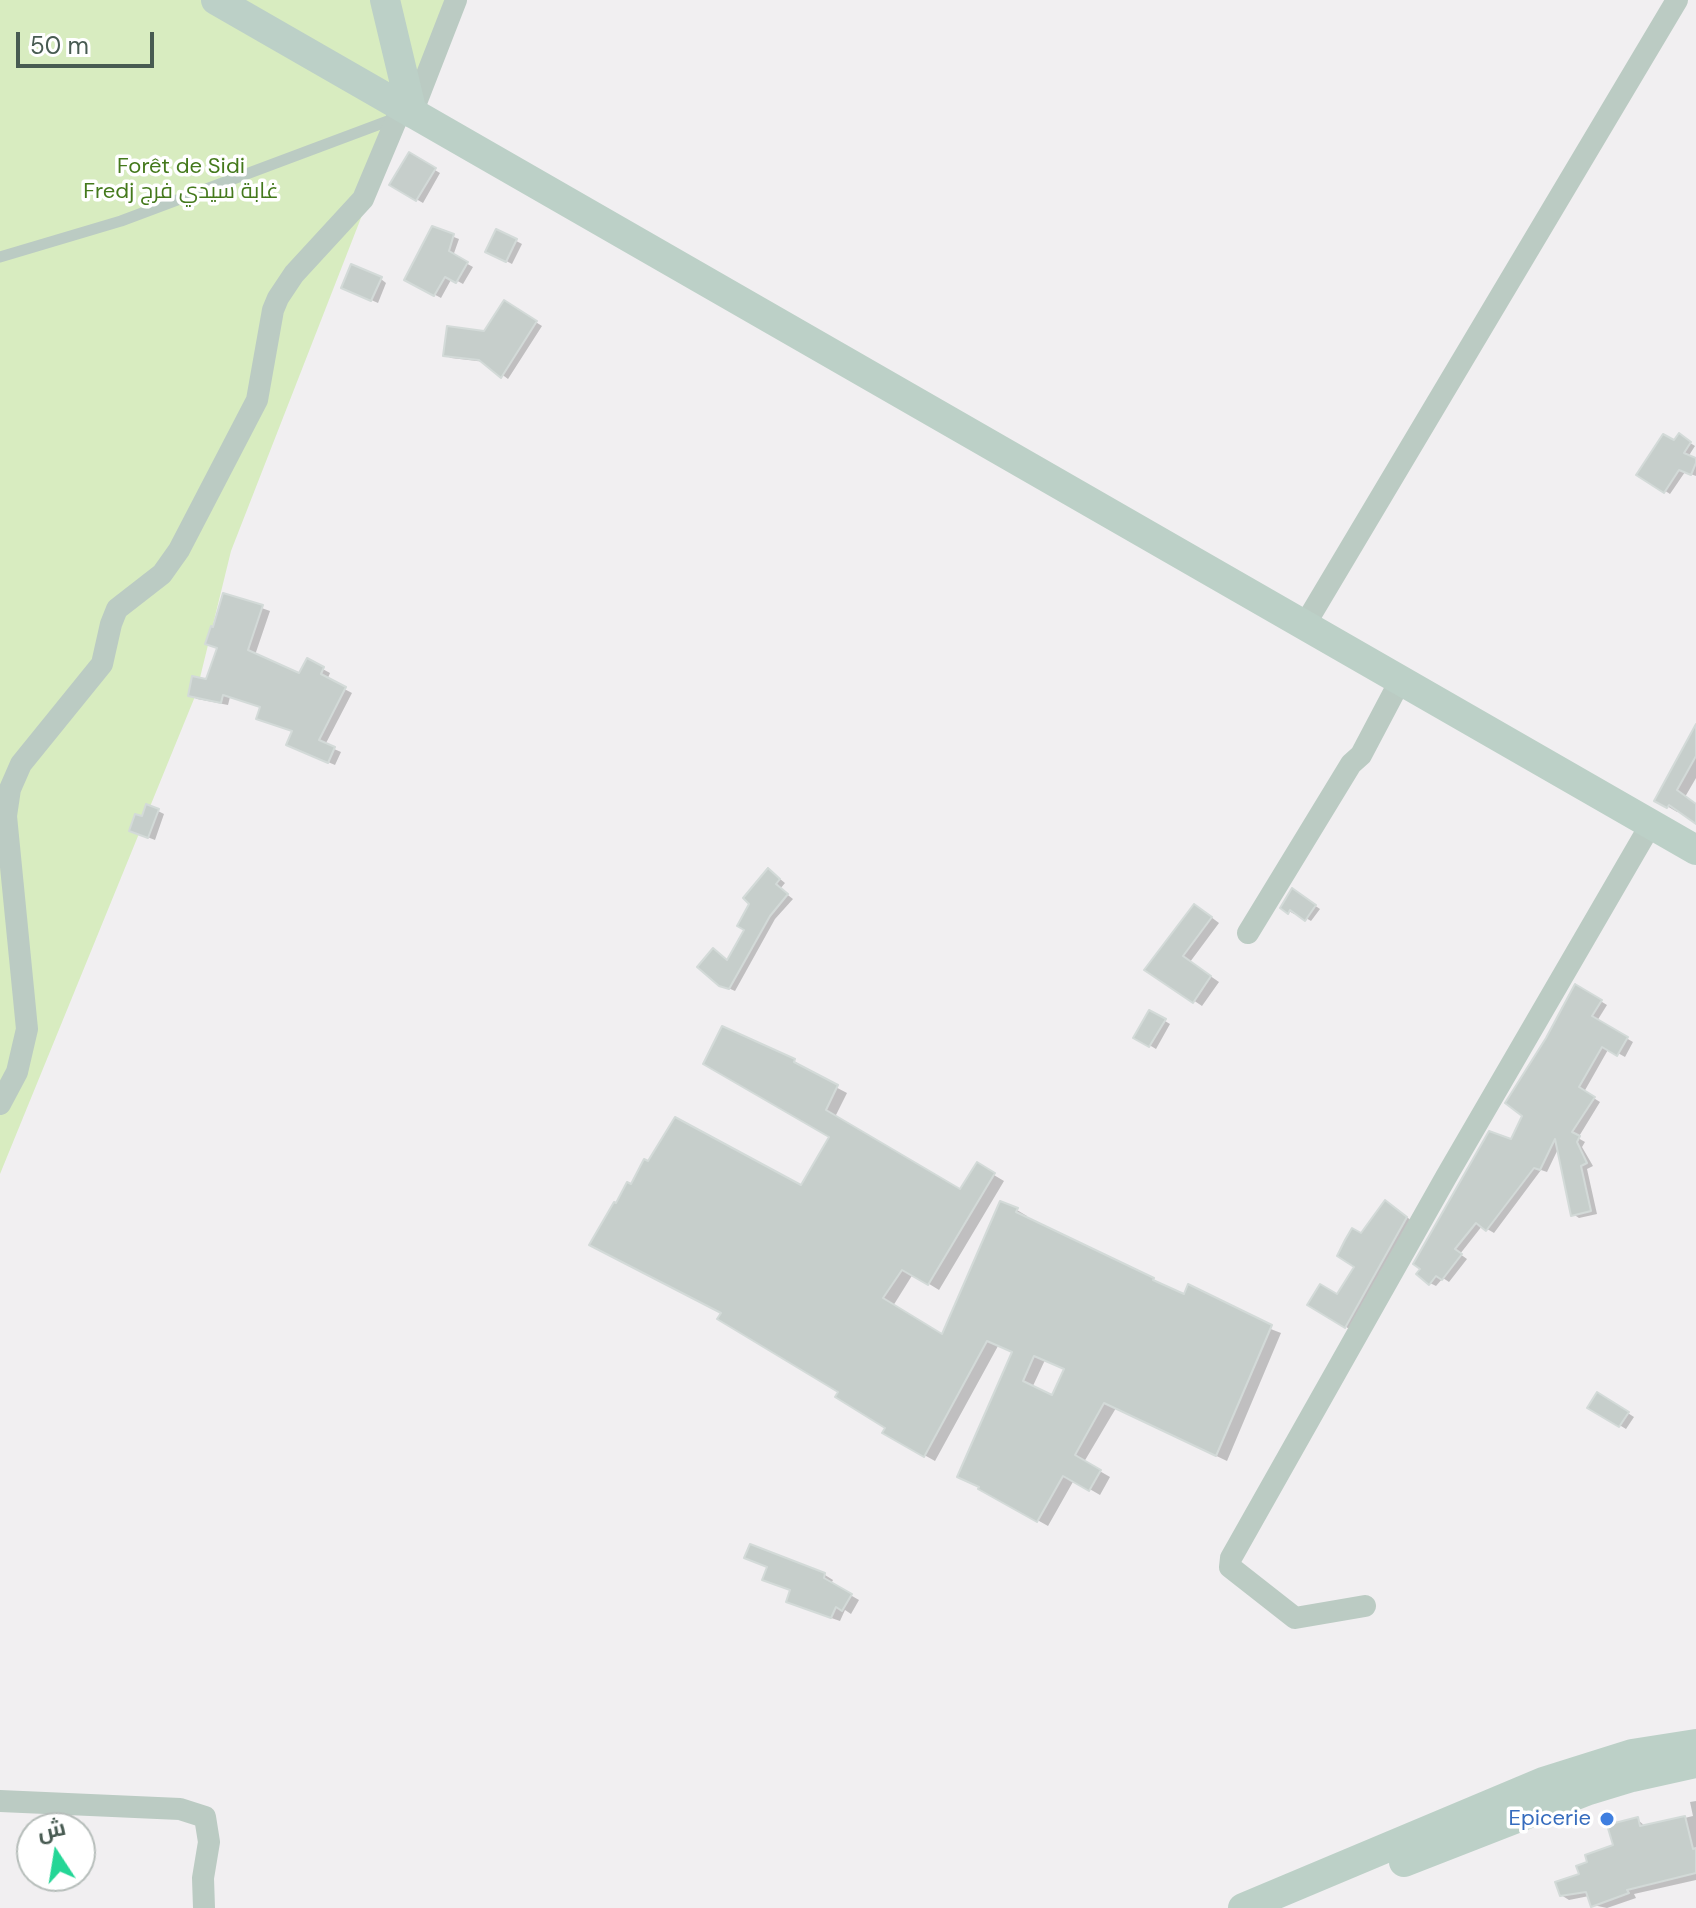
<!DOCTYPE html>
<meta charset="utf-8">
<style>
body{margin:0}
#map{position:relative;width:1696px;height:1908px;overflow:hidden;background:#f1eff1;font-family:"DM Sans",Cairo,sans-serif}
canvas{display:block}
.north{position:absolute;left:16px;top:1812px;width:80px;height:80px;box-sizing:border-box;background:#fff;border:2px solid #b6bdba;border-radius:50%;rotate:348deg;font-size:22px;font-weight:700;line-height:32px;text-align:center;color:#485b52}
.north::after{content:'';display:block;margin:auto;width:28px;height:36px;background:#24d696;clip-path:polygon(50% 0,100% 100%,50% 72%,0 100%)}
.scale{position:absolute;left:16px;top:32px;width:138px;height:36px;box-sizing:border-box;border:4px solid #485b52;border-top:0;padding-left:10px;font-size:24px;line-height:28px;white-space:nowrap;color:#485b52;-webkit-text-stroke:6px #fff;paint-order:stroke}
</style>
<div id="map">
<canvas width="1696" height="1908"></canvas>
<div class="north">ش</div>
<div class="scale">50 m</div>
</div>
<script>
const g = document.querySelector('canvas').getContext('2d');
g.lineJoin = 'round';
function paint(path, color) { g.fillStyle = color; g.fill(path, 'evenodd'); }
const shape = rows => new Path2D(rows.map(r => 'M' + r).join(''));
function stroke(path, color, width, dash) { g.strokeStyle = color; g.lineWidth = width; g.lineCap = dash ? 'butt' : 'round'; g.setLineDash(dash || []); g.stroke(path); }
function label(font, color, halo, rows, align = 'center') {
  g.font = font + ' "DM Sans",Cairo,sans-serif'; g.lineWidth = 7; g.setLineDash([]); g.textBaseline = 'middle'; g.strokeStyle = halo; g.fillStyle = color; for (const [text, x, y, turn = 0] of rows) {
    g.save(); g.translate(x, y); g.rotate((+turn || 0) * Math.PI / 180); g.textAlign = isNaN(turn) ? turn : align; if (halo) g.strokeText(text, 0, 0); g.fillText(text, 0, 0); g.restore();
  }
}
const green = shape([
 [0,0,446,0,231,551,196,694,0,1174]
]);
const shadow = shape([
 [409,155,440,173,423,203,392,185],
 [433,229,459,239,453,256,473,267,463,284,452,278,441,298,406,279],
 [497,231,522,244,512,264,487,251],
 [381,279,386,283,378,303,349,290],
 [505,303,542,326,508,379,485,362,451,358,445,355,485,333],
 [1679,436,1695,446,1688,457,1696,461,1696,476,1685,472,1670,494,1639,474],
 [225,595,270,611,255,655,300,676,308,661,330,673,327,680,352,693,325,745,341,752,335,765,295,748,294,732,262,708,230,697,228,705,197,699,190,695,208,681,219,649,207,643,214,629],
 [1696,729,1696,778,1685,797,1696,805,1696,822,1679,809,1677,812,1657,800],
 [158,811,164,814,155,840,137,833,143,818],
 [774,874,785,883,780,889,793,899,775,919,735,991,726,987,728,962],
 [1293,891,1320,909,1311,921,1296,912,1294,914,1282,907],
 [1203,911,1219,923,1190,962,1219,982,1202,1006,1147,969],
 [1576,986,1607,1005,1597,1021,1633,1042,1625,1057,1609,1048,1584,1092,1600,1102,1578,1138,1585,1142,1582,1147,1593,1166,1587,1169,1597,1214,1579,1218,1573,1214,1559,1147,1547,1172,1541,1170,1494,1233,1482,1226,1460,1254,1467,1259,1449,1282,1443,1278,1436,1286,1430,1283,1512,1142,1524,1115,1547,1039],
 [1150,1012,1170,1024,1156,1049,1136,1037],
 [794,1061,804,1067,803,1070,847,1093,835,1117,961,1192,977,1165,1004,1181,939,1290,913,1274,893,1306,943,1337,1017,1210,1027,1216,1026,1218,1153,1279,1162,1287,1281,1333,1227,1461,1116,1408,1084,1462,1110,1477,1100,1495,1074,1480,1048,1526,980,1488,1014,1352,998,1346,935,1461,885,1433,888,1427,840,1391,723,1313,617,1206,801,1187,831,1136,705,1064],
 [1045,1360,1066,1369,1053,1398,1032,1388],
 [1394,1208,1415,1223,1354,1332,1310,1304,1338,1297,1356,1266,1362,1236],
 [1598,1394,1634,1417,1626,1429,1590,1407],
 [825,1575,833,1580,831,1584,859,1600,851,1614,845,1610,840,1621,797,1606,788,1601,792,1591,773,1584],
 [1696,1801,1696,1880,1634,1894,1636,1898,1607,1908,1593,1905,1589,1896,1569,1900,1561,1895,1615,1847,1637,1819,1646,1827,1693,1816,1690,1802]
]);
const building = shape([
 [409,152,436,168,416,201,389,185,409,152],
 [432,226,454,234,449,251,468,262,456,283,445,277,434,296,404,280,432,226],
 [496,229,517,239,506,262,485,252,496,229],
 [351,264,382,277,371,301,341,288,351,264],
 [504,300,537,321,501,378,479,360,443,356,447,326,484,331,504,300],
 [1679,433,1691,442,1684,453,1696,458,1696,463,1691,475,1679,470,1664,493,1636,475,1663,434,1674,440,1679,433],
 [223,593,263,605,248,650,299,673,307,658,324,667,321,674,346,687,319,740,335,747,328,763,286,745,292,731,256,719,260,707,223,695,221,703,188,696,192,676,206,679,217,648,205,644,211,626,213,627,223,593],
 [1696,724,1696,756,1677,790,1696,804,1696,824,1669,805,1667,808,1654,801,1696,724],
 [146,804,159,809,148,838,129,831,135,814,142,816,146,804],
 [768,868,780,879,776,884,788,894,770,916,729,989,719,986,697,967,713,948,727,960,744,930,737,926,749,904,743,898,768,868],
 [1292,888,1316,905,1305,921,1290,910,1288,914,1280,908,1292,888],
 [1194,904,1212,917,1183,956,1211,976,1193,1003,1144,970,1194,904],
 [1575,984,1602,1000,1592,1016,1628,1037,1617,1056,1602,1047,1579,1087,1595,1097,1572,1132,1580,1136,1577,1142,1587,1163,1581,1166,1591,1211,1571,1216,1555,1139,1540,1170,1534,1168,1486,1231,1476,1223,1455,1249,1462,1254,1442,1280,1436,1276,1429,1285,1416,1274,1420,1269,1413,1264,1489,1131,1511,1139,1522,1116,1505,1103,1546,1038,1575,984],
 [1149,1010,1166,1019,1149,1047,1133,1038,1149,1010],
 [722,1026,795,1059,794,1062,838,1085,826,1110,960,1189,977,1162,995,1173,928,1285,902,1270,883,1298,942,1334,1000,1201,1018,1208,1016,1212,1154,1278,1153,1280,1184,1294,1188,1284,1272,1325,1216,1456,1104,1403,1075,1455,1101,1470,1089,1491,1063,1476,1037,1522,978,1489,979,1487,957,1477,1012,1352,987,1341,924,1457,882,1433,885,1428,835,1397,838,1392,717,1319,721,1313,589,1245,614,1202,616,1203,627,1182,631,1184,644,1159,648,1161,675,1117,801,1185,829,1137,703,1064,722,1026],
 [1034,1356,1064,1369,1052,1395,1023,1381,1034,1356],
 [1385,1200,1407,1217,1345,1328,1307,1305,1320,1284,1337,1294,1354,1267,1337,1256,1345,1240,1352,1228,1361,1233,1385,1200],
 [1597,1392,1629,1412,1619,1427,1587,1408,1597,1392],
 [750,1544,825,1573,824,1578,852,1594,842,1611,836,1607,831,1618,786,1602,790,1590,762,1580,767,1567,744,1558,750,1544],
 [1685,1816,1693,1849,1696,1848,1696,1873,1627,1890,1629,1893,1591,1907,1586,1892,1560,1896,1555,1882,1579,1874,1576,1866,1587,1862,1585,1855,1613,1845,1607,1825,1638,1817,1640,1826,1685,1816]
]);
const lane = shape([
 [0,257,121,221,396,118]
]);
const street = shape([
 [412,113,456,0],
 [1304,626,1677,0],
 [1248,933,1351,764,1361,755,1400,681],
 [0,1104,17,1072,27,1029,6,816,10,789,21,764,102,664,111,624,117,609,162,574,179,550,257,400,273,310,278,298,294,274,363,199,397,118],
 [1365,1606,1295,1618,1230,1567,1231,1558,1446,1177,1651,824],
 [0,1801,180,1809,205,1817,209,1842,203,1878,204,1908]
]);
const secondary = shape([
 [216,0,1696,850],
 [385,0,412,113],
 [1404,1862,1586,1791,1632,1777,1696,1763],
 [1243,1908,1543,1782,1632,1754,1696,1744]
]);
const markers = [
 [1607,1819,8,"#3f7fe0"]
];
const parkNames = [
 ["Forêt de Sidi",181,167],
 ["Fredj غابة سيدي فرج",181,192]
];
const shopNames = [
 ["Epicerie",1591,1819]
];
paint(green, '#d8ecc0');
paint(shadow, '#0003');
paint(building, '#c6cecb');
stroke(building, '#d3dad8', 2);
stroke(lane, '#bbcbc3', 11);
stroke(street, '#bbcbc3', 22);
stroke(secondary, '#bcd0c7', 30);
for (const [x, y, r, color] of markers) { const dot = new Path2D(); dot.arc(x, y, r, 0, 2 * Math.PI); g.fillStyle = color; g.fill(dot); stroke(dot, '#fff', 3); }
label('22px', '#44791c', '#fff', parkNames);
label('22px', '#366cbe', '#fff', shopNames, 'right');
</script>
